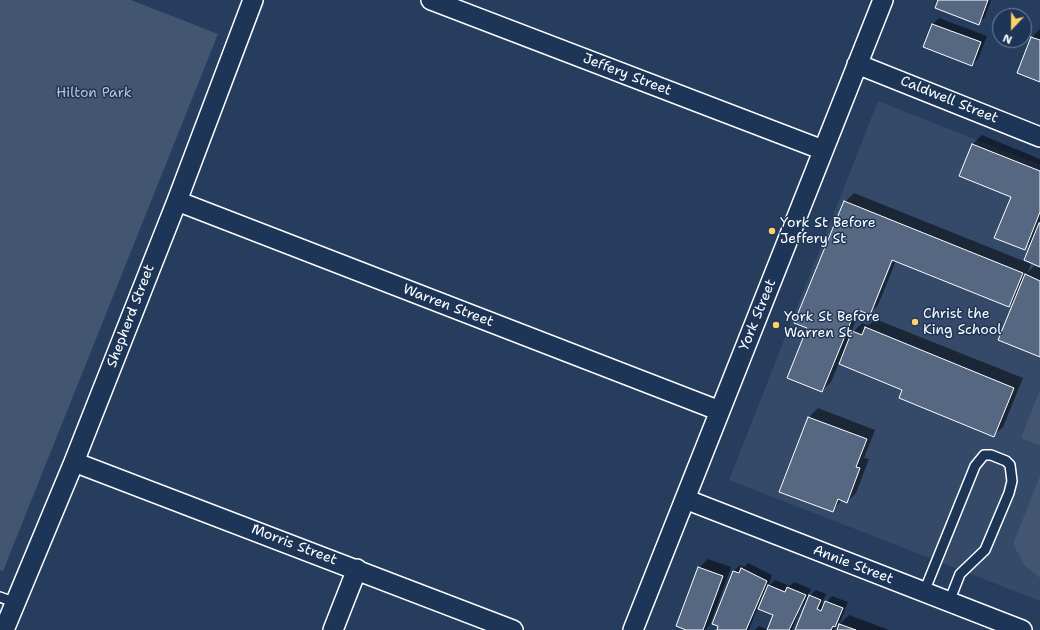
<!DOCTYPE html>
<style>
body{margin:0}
#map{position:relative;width:1040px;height:630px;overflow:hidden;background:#263d5e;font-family:"Shantell Sans",sans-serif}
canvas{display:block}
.north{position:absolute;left:992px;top:8px;width:40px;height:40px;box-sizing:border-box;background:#1d3557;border:1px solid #77869a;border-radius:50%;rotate:202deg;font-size:11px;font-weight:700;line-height:16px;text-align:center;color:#fff}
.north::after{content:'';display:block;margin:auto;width:14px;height:18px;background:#ffd166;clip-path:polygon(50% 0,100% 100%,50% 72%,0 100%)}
</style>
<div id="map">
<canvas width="1040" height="630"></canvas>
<div class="north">N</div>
</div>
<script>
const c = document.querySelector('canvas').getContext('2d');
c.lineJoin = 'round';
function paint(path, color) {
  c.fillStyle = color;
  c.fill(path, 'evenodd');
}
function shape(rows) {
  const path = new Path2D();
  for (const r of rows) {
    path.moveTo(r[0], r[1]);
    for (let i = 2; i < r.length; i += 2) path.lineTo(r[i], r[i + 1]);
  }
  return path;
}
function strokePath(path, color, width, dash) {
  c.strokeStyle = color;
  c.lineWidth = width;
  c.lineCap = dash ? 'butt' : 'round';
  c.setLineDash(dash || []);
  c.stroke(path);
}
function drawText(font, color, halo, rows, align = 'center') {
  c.font = font + ' "Shantell Sans",sans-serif';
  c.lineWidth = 3;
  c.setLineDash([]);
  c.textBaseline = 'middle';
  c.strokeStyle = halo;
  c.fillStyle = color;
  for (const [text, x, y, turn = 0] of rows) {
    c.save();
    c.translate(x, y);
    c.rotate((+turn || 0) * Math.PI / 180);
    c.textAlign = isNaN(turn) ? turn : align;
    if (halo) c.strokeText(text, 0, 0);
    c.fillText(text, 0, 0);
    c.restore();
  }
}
paint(shape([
 [878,101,1040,165,1040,601,729,480]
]), '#344a68');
paint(shape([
 [0,0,131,0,218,34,3,571,0,570],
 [1040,390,1040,446,1021,438],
 [1040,476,1040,578,1025,566,1013,544]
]), '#425672');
paint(shape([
 [939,0,991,0,985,17,979,23],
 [939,18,987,36,978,59,972,65,924,47,933,24],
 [1040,29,1040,81,1032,37],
 [982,135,1040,159,1040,266,1034,239,1024,249,1012,197,960,176,973,144],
 [854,193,1031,264,1028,272,1034,266,1040,268,1040,356,1015,300,1009,306,896,261,878,305,869,314,860,310,850,335,862,323,869,325,875,319,1023,378,1003,427,994,435,903,389,839,363,831,382,822,391,808,328,845,202],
 [893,255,895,256,875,304,873,304],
 [818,408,875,430,864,458,869,459,856,493,847,502,842,500,832,511,809,417],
 [708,559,731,567,710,625,705,630,689,630,699,568],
 [748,563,772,575,768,587,775,580,790,586,794,582,811,589,807,598,816,590,826,594,822,603,825,604,832,596,848,602,841,620,834,630,796,630,807,602,800,609,792,630,755,630,759,626,768,630,774,614,766,592,762,596,749,630,718,630,734,571,740,565,744,567],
 [849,615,889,630,838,630,840,624]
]), '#0007');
const building = shape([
 [938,0,988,0,979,25,935,8,938,0],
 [932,24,981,42,972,66,923,47,932,24],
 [1031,37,1040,40,1040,82,1017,73,1031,37],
 [972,144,1040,171,1040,212,1025,250,994,238,1011,197,959,176,972,144],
 [844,201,1023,273,1009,307,892,260,870,315,856,309,822,392,787,378,807,328,794,323,844,201],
 [1039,223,1040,223,1040,267,1024,260,1039,223],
 [1025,274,1040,281,1040,357,998,340,1025,274],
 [865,327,1014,388,994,437,899,398,902,390,839,364,852,331,862,335,865,327],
 [808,417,867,439,856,467,860,468,847,503,838,499,833,512,779,492,808,417],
 [698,567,723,576,703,630,686,630,676,626,698,567],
 [741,568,767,581,746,630,717,630,718,626,712,624,733,571,739,573,741,568],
 [768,585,785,592,787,587,806,595,789,630,767,630,773,615,758,609,768,585],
 [809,595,821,600,817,609,821,611,825,601,843,608,835,627,833,626,831,630,795,630,809,595],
 [839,624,856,630,837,630,839,624]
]);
paint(building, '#556781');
strokePath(building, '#fff', 1);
const service = shape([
 [924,592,975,466,984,455,991,455,1006,461,1010,465,1012,481,1009,493,985,550,960,574,949,602],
 [0,597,16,603]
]);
const minor = shape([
 [431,0,823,150],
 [857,64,1040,137],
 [177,201,720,411],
 [74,462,513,630],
 [685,499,1022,630],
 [4,630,74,462,177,201,253,0],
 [333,630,357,569],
 [633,630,883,0]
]);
strokePath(service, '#fff', 12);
strokePath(minor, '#fff', 22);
strokePath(service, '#1d3557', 9);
strokePath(minor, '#1d3557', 19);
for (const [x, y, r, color] of [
 [772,231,4,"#ffd166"],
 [915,322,4,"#ffd166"],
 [776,325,4,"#ffd166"]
]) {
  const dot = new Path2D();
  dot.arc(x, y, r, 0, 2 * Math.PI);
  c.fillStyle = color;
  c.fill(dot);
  strokePath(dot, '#1d3557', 1.5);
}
drawText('14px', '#fff', '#1d3557', [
 ["Jeffery Street",627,75,21],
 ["Caldwell Street",949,100,22],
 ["Warren Street",448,306,21],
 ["York Street",758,315,-68],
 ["Shepherd Street",131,316,-69],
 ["Morris Street",294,545,21],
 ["Annie Street",853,565,21]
]);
drawText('14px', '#bdc4ce', '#1d3557', [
 ["Hilton Park",94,93]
]);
drawText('14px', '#fff', '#1d3557', [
 ["York St Before",780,223],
 ["Jeffery St",780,239],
 ["Christ the",923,314],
 ["King School",923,330],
 ["York St Before",784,317],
 ["Warren St",784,333]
], 'left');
</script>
